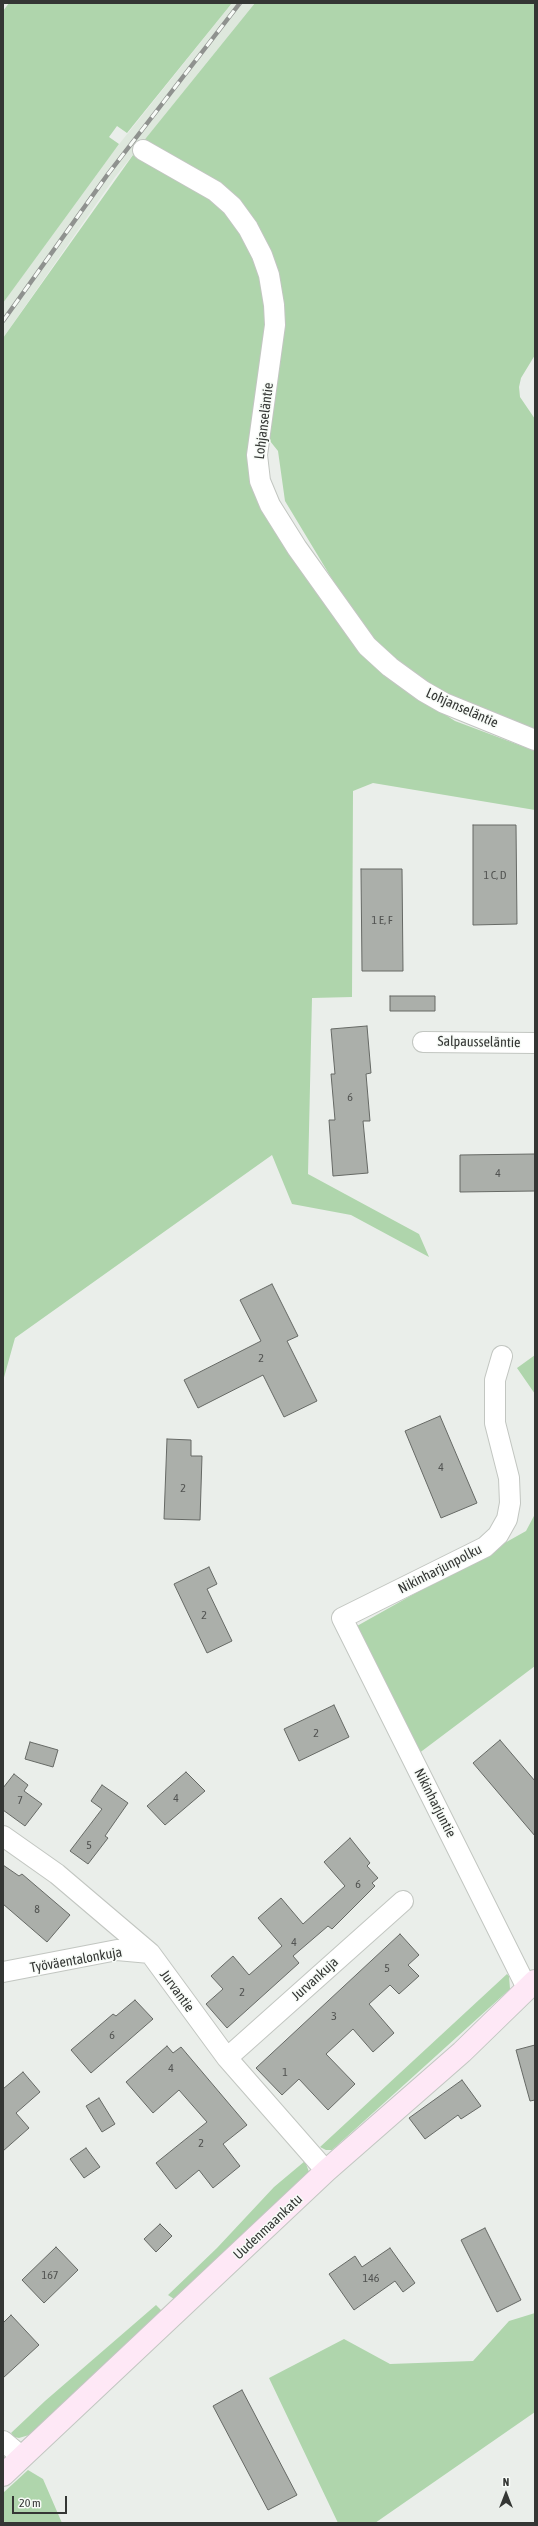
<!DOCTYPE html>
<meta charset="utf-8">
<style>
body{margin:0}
#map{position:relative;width:538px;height:2526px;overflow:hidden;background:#eaeeea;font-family:"Asap Condensed",sans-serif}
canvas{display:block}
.frame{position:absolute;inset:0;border:4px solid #343634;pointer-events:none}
.north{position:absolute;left:486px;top:2474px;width:40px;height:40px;-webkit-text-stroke:3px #f7fbf7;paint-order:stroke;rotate:0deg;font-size:11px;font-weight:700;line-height:16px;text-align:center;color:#343634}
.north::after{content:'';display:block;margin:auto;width:14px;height:18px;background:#343634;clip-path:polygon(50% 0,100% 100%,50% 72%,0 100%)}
.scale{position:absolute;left:12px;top:2496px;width:55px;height:18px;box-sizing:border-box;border:2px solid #343634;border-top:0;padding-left:5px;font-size:12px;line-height:14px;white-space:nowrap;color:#343634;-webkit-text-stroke:3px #f7fbf7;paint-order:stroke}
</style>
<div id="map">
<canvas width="538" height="2526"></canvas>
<div class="frame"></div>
<div class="north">N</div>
<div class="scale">20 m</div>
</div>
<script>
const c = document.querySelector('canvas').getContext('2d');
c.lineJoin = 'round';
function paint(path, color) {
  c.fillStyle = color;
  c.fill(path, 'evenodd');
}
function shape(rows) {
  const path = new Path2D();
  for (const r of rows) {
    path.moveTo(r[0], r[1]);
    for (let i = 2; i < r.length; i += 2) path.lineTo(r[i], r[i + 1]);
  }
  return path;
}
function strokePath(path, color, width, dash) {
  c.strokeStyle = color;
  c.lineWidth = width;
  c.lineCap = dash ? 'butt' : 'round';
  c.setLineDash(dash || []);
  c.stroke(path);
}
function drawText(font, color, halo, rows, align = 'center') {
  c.font = font + ' "Asap Condensed",sans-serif';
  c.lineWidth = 3;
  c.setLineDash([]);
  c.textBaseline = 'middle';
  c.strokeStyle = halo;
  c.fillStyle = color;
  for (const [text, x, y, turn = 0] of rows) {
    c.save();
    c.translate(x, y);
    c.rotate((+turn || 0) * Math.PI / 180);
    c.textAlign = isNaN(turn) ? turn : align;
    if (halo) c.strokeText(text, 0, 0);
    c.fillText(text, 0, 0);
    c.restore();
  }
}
paint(shape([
 [232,3,255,3,115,177,3,338,3,303,14,287,104,163]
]), '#dee8dd');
paint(shape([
 [9,3,232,3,127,133,117,126,109,137,119,144,3,303,3,11],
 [255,3,535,3,535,355,521,378,519,387,520,397,535,419,535,732,424,684,397,664,361,627,285,501,278,451,266,436,280,358,263,240,142,143],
 [133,155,191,185,224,209,242,232,260,272,265,302,265,345,258,499,392,680,455,721,535,751,535,810,373,783,353,791,352,997,312,998,308,1174,419,1234,429,1257,351,1215,292,1204,272,1155,15,1338,3,1381,3,338],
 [535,1355,535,1394,517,1368],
 [535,1514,535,1666,418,1754,357,1626,526,1531],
 [507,1974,509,1976,510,1989,332,2150,326,2150,320,2147],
 [305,2161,309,2172,174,2299,168,2295,217,2248,274,2187],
 [156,2305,162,2311,29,2435,19,2438,14,2437,11,2433,45,2401],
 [535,2313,535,2412,375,2523,338,2523,269,2378,344,2339,390,2364,473,2361,509,2321],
 [28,2470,43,2479,62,2523,3,2523,3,2493]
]), '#afd5ac');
const building = shape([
 [473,825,516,825,517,924,473,925,473,825],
 [361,869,402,869,403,971,362,971,361,869],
 [390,996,435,996,435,1011,390,1011,390,996],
 [367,1026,371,1073,366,1074,370,1121,363,1121,368,1173,333,1176,329,1120,335,1120,331,1074,335,1074,331,1029,367,1026],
 [535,1154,535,1191,460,1192,460,1155,535,1154],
 [272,1284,298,1336,287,1341,317,1401,284,1417,263,1375,198,1408,184,1380,261,1341,240,1300,272,1284],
 [440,1416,477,1503,441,1518,405,1431,440,1416],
 [167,1439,191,1440,191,1456,202,1456,200,1520,164,1519,167,1439],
 [209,1567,217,1584,207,1589,232,1641,207,1653,174,1584,209,1567],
 [334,1705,349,1737,299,1761,284,1729,334,1705],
 [500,1740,535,1781,535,1836,473,1763,500,1740],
 [30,1742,58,1750,53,1767,25,1759,30,1742],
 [186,1772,205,1791,165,1825,147,1806,186,1772],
 [14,1774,28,1785,24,1791,42,1804,25,1826,3,1810,3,1788,14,1774],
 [102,1785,128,1803,105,1836,108,1838,88,1864,70,1851,102,1809,91,1801,102,1785],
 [350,1838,370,1863,367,1866,378,1878,372,1883,375,1886,332,1929,328,1926,293,1956,299,1963,227,2028,206,2004,223,1989,211,1976,233,1956,249,1975,282,1946,258,1918,281,1898,303,1924,345,1886,324,1862,350,1838],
 [3,1865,19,1876,22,1874,70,1915,47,1942,3,1904,3,1865],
 [400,1934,419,1955,408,1965,419,1976,399,1994,390,1985,369,2004,394,2033,373,2052,353,2029,326,2054,355,2084,328,2110,299,2079,282,2095,256,2068,400,1934],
 [135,2000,153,2019,91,2073,71,2050,113,2014,116,2016,135,2000],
 [535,2045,535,2100,530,2101,516,2050,535,2045],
 [167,2046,173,2053,181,2047,247,2125,223,2144,240,2166,213,2188,199,2170,176,2189,156,2163,207,2122,179,2090,153,2113,126,2082,167,2046],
 [23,2072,40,2092,16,2113,29,2128,3,2151,3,2089,23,2072],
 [462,2080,481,2106,461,2119,458,2115,425,2139,409,2118,462,2080],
 [99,2098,115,2124,102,2132,86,2106,99,2098],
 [86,2148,100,2167,84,2178,70,2159,86,2148],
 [160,2224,172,2236,156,2252,144,2239,160,2224],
 [485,2228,521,2300,497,2312,461,2240,485,2228],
 [56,2247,78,2270,44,2303,22,2280,56,2247],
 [390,2248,415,2283,403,2292,395,2281,354,2310,329,2274,355,2256,362,2267,390,2248],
 [11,2315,39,2345,3,2378,3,2323,11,2315],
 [242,2390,297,2495,268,2510,213,2406,242,2390]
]);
paint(building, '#abafaa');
strokePath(building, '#666965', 1);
const street = shape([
 [143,150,215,191,232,206,248,228,262,255,269,275,274,305,275,325,257,455,260,481,270,505,297,548,367,646,390,667,423,691,444,703,535,740],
 [423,1042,535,1043],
 [502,1356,495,1380,495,1423,509,1478,510,1503,507,1519,498,1535,485,1547,342,1618,527,1988],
 [3,1836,57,1874,150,1953,227,2058,326,2171],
 [3,1972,117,1950,150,1953],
 [227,2058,403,1901],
 [3,2441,22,2457]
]);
const secondary = shape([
 [3,2475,326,2171,462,2052,535,1981]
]);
strokePath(street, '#c2c6c1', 22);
strokePath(secondary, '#c2c6c1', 24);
strokePath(street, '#fff', 20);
strokePath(secondary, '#fee8f6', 22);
const rail = shape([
 [3,321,108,174,240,3]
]);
strokePath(rail, '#8f928f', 4.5);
strokePath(rail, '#f7fbf7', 3, [9]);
drawText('12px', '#525452', null, [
 ["1 C, D",495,875],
 ["1 E, F",382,920],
 ["6",350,1097],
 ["4",498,1173],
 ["2",261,1358],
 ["4",441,1467],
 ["2",183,1488],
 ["2",204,1615],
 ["2",316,1733],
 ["4",176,1798],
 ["7",20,1800],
 ["5",89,1845],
 ["6",358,1884],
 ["8",37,1909],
 ["4",294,1942],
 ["5",387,1968],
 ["2",242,1992],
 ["3",334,2016],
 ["6",112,2035],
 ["4",171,2068],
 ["1",285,2072],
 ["2",201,2143],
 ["167",50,2275],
 ["146",371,2278]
]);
drawText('14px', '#343634', '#f7fbf7', [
 ["Lohjanseläntie",264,421,-83],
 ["Lohjanseläntie",462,708,24],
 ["Salpausseläntie",479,1042,1],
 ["Nikinharjunpolku",440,1569,-27],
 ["Nikinharjuntie",435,1803,63],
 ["Työväentalonkuja",76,1960,-10],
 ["Jurvankuja",315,1979,-42],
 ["Jurvantie",177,1991,54],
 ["Uudenmaankatu",268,2227,-43]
]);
</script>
